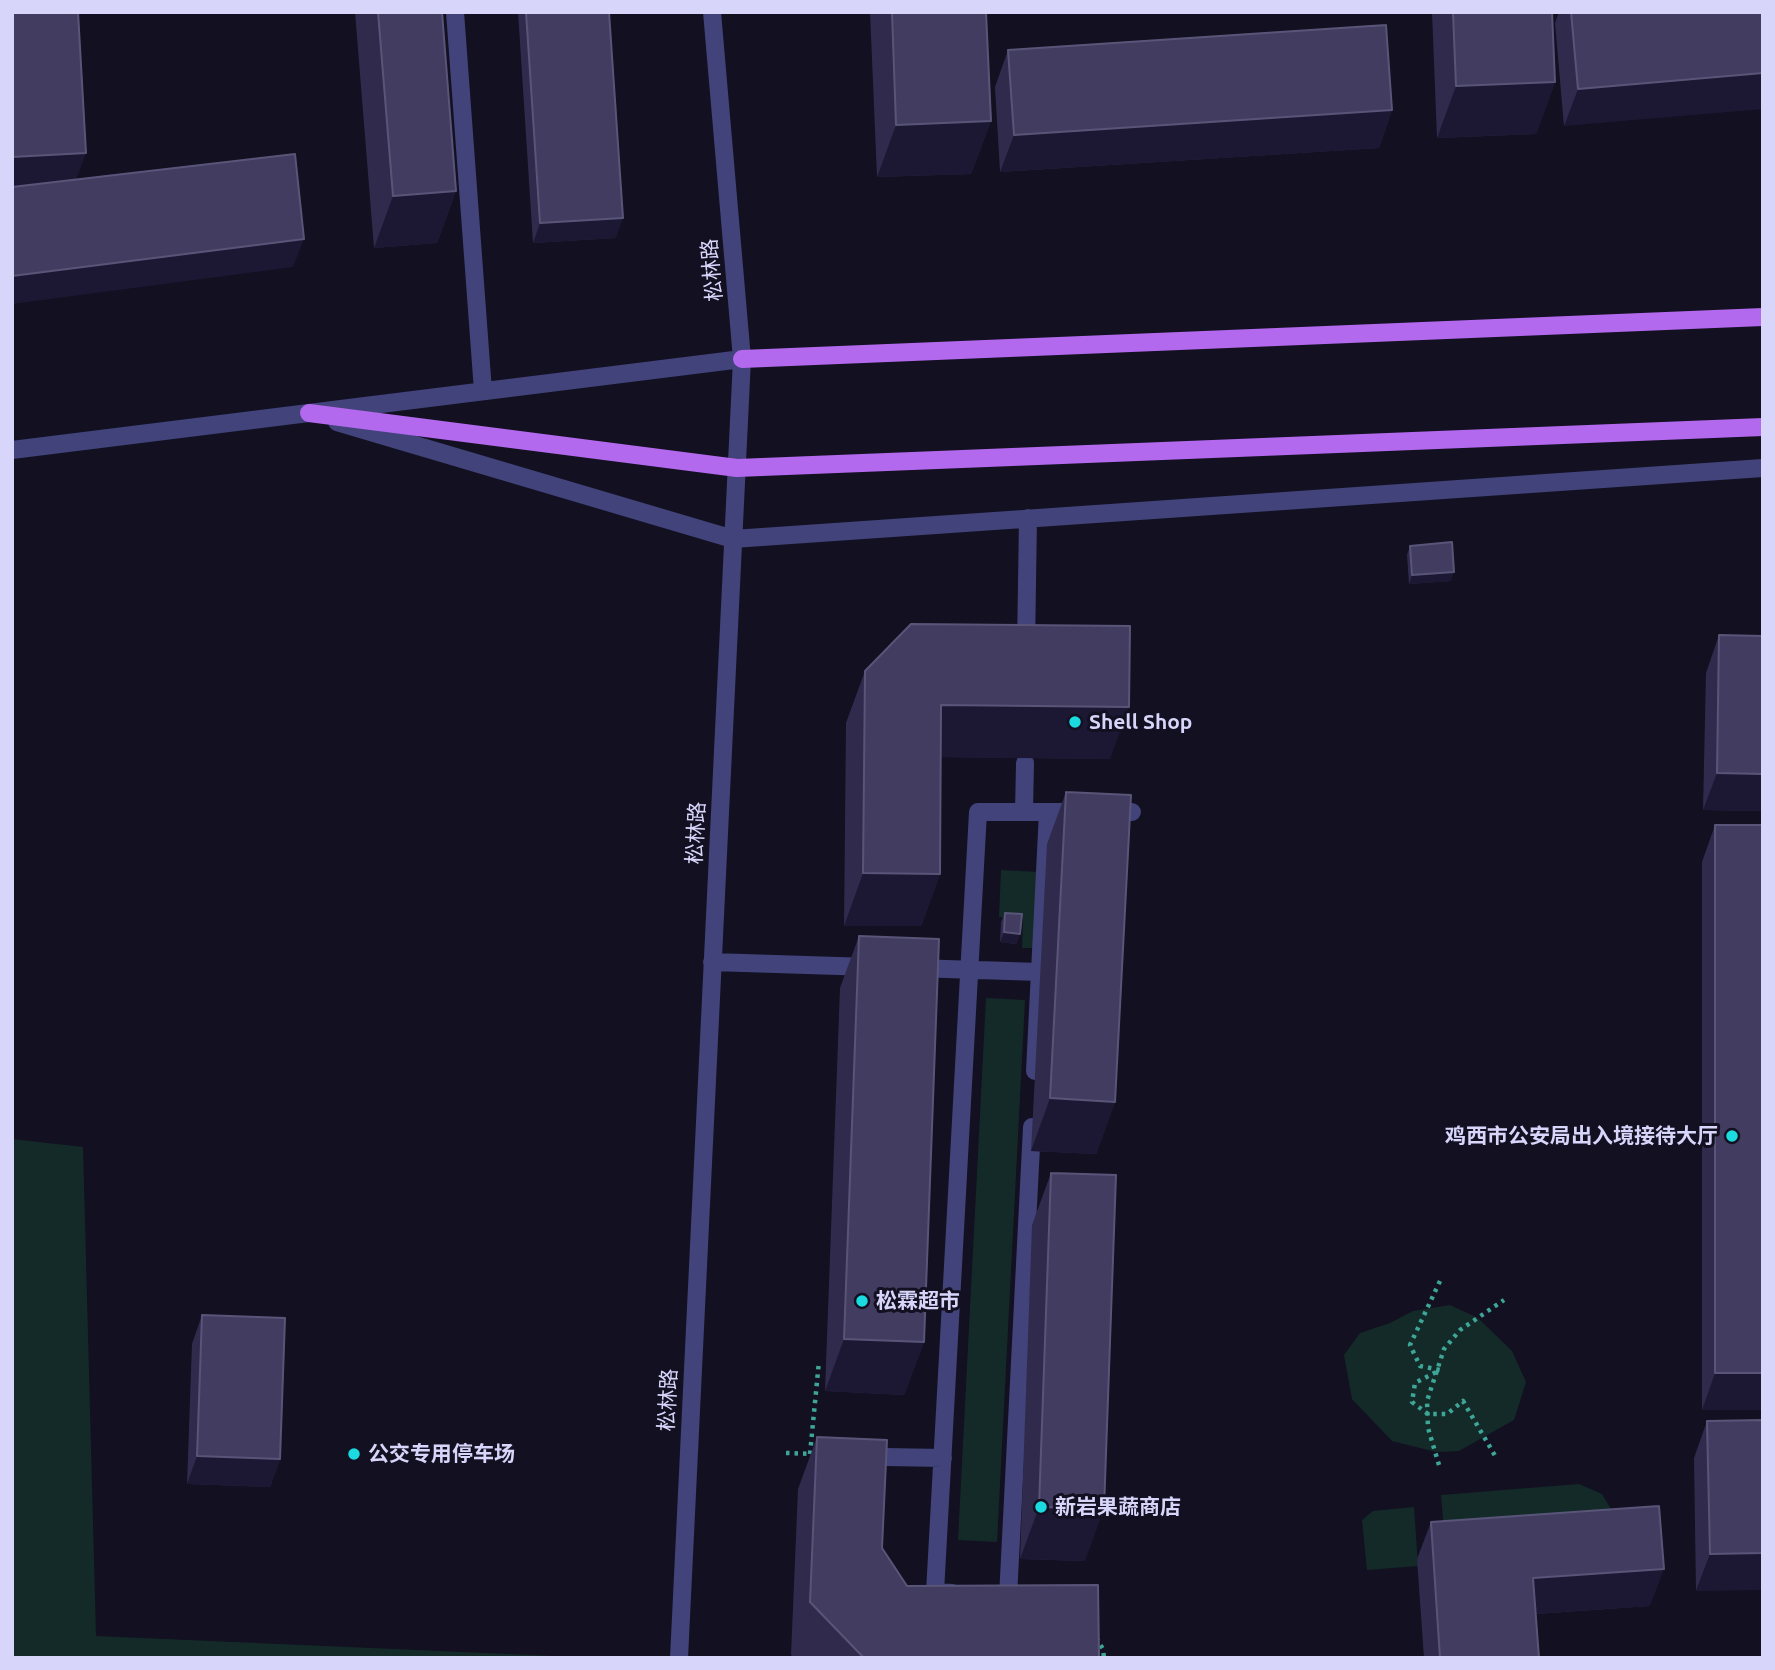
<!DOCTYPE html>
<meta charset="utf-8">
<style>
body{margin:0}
#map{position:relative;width:1775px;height:1670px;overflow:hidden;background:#121021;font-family:Ubuntu,sans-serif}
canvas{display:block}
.frame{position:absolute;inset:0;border:14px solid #d7d5fa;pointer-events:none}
</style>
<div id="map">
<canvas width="1775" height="1670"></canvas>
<div class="frame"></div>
</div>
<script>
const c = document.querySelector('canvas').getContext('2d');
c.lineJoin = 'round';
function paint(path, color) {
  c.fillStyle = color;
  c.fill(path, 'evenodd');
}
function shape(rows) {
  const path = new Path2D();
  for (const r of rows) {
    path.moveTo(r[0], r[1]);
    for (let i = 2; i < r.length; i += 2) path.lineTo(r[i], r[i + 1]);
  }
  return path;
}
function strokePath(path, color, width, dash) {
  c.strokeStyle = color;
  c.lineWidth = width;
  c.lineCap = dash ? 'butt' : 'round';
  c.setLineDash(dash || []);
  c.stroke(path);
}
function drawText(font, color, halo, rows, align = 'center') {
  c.font = font + ' Ubuntu,"Noto Sans SC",sans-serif';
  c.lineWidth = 6;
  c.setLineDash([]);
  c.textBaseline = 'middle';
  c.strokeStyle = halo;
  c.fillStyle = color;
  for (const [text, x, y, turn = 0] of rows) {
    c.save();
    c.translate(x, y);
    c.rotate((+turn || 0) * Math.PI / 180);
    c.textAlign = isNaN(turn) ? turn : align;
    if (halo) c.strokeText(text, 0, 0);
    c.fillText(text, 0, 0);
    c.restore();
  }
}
paint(shape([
 [1001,870,1040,872,1037,948,1022,948,1023,918,999,917],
 [986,998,1025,1000,997,1542,958,1540],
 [12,1139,83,1147,96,1636,600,1658,12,1658],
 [1450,1305,1478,1318,1512,1351,1526,1382,1514,1420,1459,1451,1436,1452,1392,1441,1352,1399,1344,1355,1360,1333,1390,1323,1413,1311],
 [1579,1484,1602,1494,1612,1511,1447,1568,1441,1495],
 [1414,1507,1418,1566,1367,1570,1362,1520,1373,1511]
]), '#142a28');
strokePath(shape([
 [1440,1281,1410,1345,1420,1366,1440,1370,1415,1383,1412,1402,1428,1414,1447,1414,1463,1401,1497,1459],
 [786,1453,815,1454],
 [810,1454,819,1361],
 [1439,1465,1428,1428,1427,1401,1444,1349,1460,1330,1504,1300],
 [1096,1638,1103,1649,1104,1658]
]), '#3da698', 4.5, [3.5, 5]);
strokePath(shape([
 [455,12,483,391],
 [337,422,733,539,1763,468],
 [12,450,742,359],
 [1026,647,1028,518],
 [1024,812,1025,763],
 [712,962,870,967],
 [915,968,1040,972],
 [1035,1071,1048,812],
 [885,1457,943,1458],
 [952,1593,935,1592,978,812,1132,812],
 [1008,1597,1032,1127],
 [679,1658,742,359,712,12]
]), '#41437a', 18);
strokePath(shape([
 [742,359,1763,317],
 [309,413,737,468,1763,427]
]), '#b269ed', 18);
paint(shape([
 [355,12,442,12,456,191,437,243,374,248],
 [518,12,609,12,616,238,533,243],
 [870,12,986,12,991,121,971,174,877,177],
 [1432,12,1552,12,1555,82,1536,134,1437,138],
 [1559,12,1763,12,1564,126,1555,23],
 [1008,50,1392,110,1379,148,1000,172,995,87],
 [1410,546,1451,581,1409,584,1407,555],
 [1719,635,1763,811,1703,810,1706,673],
 [865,671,1110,759,941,757,940,874,921,926,844,926,846,723],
 [1066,792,1115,1102,1096,1154,1031,1151,1047,844],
 [1715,825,1763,1410,1702,1410,1702,862],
 [1005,913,1020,934,1016,944,1000,942,1001,922],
 [859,936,924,1342,904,1395,825,1391,840,988],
 [1051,1173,1085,1561,1020,1559,1032,1225],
 [202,1315,280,1459,270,1487,187,1484,192,1344],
 [1763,1420,1696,1591,1694,1458,1707,1421],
 [817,1437,882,1548,907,1586,1099,1658,794,1658,791,1655,798,1489],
 [1431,1522,1650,1606,1536,1614,1539,1658,1424,1658,1417,1559]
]), '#302b4d');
paint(shape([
 [1763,73,1763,109,1564,126,1578,89],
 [1555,82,1536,134,1437,138,1456,86],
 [1392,110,1379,148,1000,172,1014,135],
 [991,121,971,174,877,177,896,125],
 [86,153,67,205,12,208,12,157],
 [456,191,437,243,374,248,393,196],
 [623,218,616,238,533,243,540,223],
 [304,239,293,267,12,304,12,276],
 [1454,572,1451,581,1409,584,1412,575],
 [941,705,1129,707,1110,759,922,757],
 [1717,773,1763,774,1763,811,1703,810],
 [863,873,940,874,921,926,844,926],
 [1004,932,1020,934,1016,944,1000,942],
 [1050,1098,1115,1102,1096,1154,1031,1151],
 [844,1339,924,1342,904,1395,825,1391],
 [1715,1373,1763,1373,1763,1410,1702,1410],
 [197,1456,280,1459,270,1487,187,1484],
 [1039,1507,1104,1509,1085,1561,1020,1559],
 [1763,1553,1763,1590,1696,1591,1710,1554],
 [1664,1569,1650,1606,1520,1615,1533,1578]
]), '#1c1834');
const building = shape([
 [12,12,78,12,86,153,12,157,12,12],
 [378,12,442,12,456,191,393,196,378,12],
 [526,12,609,12,623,218,540,223,526,12],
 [892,12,986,12,991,121,896,125,892,12],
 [1453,12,1552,12,1555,82,1456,86,1453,12],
 [1571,12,1763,12,1763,73,1578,89,1571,12],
 [1386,25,1392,110,1014,135,1008,50,1386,25],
 [295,154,304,239,12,276,12,187,295,154],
 [1452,542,1454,572,1412,575,1410,546,1452,542],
 [911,624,1130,626,1129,707,941,705,940,874,863,873,865,671,911,624],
 [1719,635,1763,636,1763,774,1717,773,1719,635],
 [1066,792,1131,795,1115,1102,1050,1098,1066,792],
 [1715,825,1763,825,1763,1373,1715,1373,1715,825],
 [1005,913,1022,914,1020,934,1004,932,1005,913],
 [859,936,939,939,924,1342,844,1339,859,936],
 [1051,1173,1116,1175,1104,1509,1039,1507,1051,1173],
 [202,1315,285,1318,280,1459,197,1456,202,1315],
 [1763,1420,1763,1553,1710,1554,1707,1421,1763,1420],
 [817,1437,887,1440,882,1548,907,1586,1098,1585,1099,1657,864,1658,810,1602,817,1437],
 [1659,1506,1664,1569,1533,1578,1539,1658,1440,1658,1431,1522,1659,1506]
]);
paint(building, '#423d60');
strokePath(building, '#595578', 2);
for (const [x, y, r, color] of [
 [1075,722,7,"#1bdbe0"],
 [1732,1136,7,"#1bdbe0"],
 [862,1301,7,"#1bdbe0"],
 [354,1454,7,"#1bdbe0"],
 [1041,1507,7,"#1bdbe0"]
]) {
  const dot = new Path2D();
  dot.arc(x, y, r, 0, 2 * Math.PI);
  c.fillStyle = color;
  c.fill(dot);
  strokePath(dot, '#121021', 2.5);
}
drawText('21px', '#d7d5fa', '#121021', [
 ["松林路",712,270,-95],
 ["松林路",696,833,-87],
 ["松林路",668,1400,-87]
]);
drawText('bold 21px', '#d7d5fa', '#121021', [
 ["Shell Shop",1089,722],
 ["鸡西市公安局出入境接待大厅",1718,1136,"right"],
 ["松霖超市",876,1301],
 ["公交专用停车场",368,1454],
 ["新岩果蔬商店",1055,1507]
], 'left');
</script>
